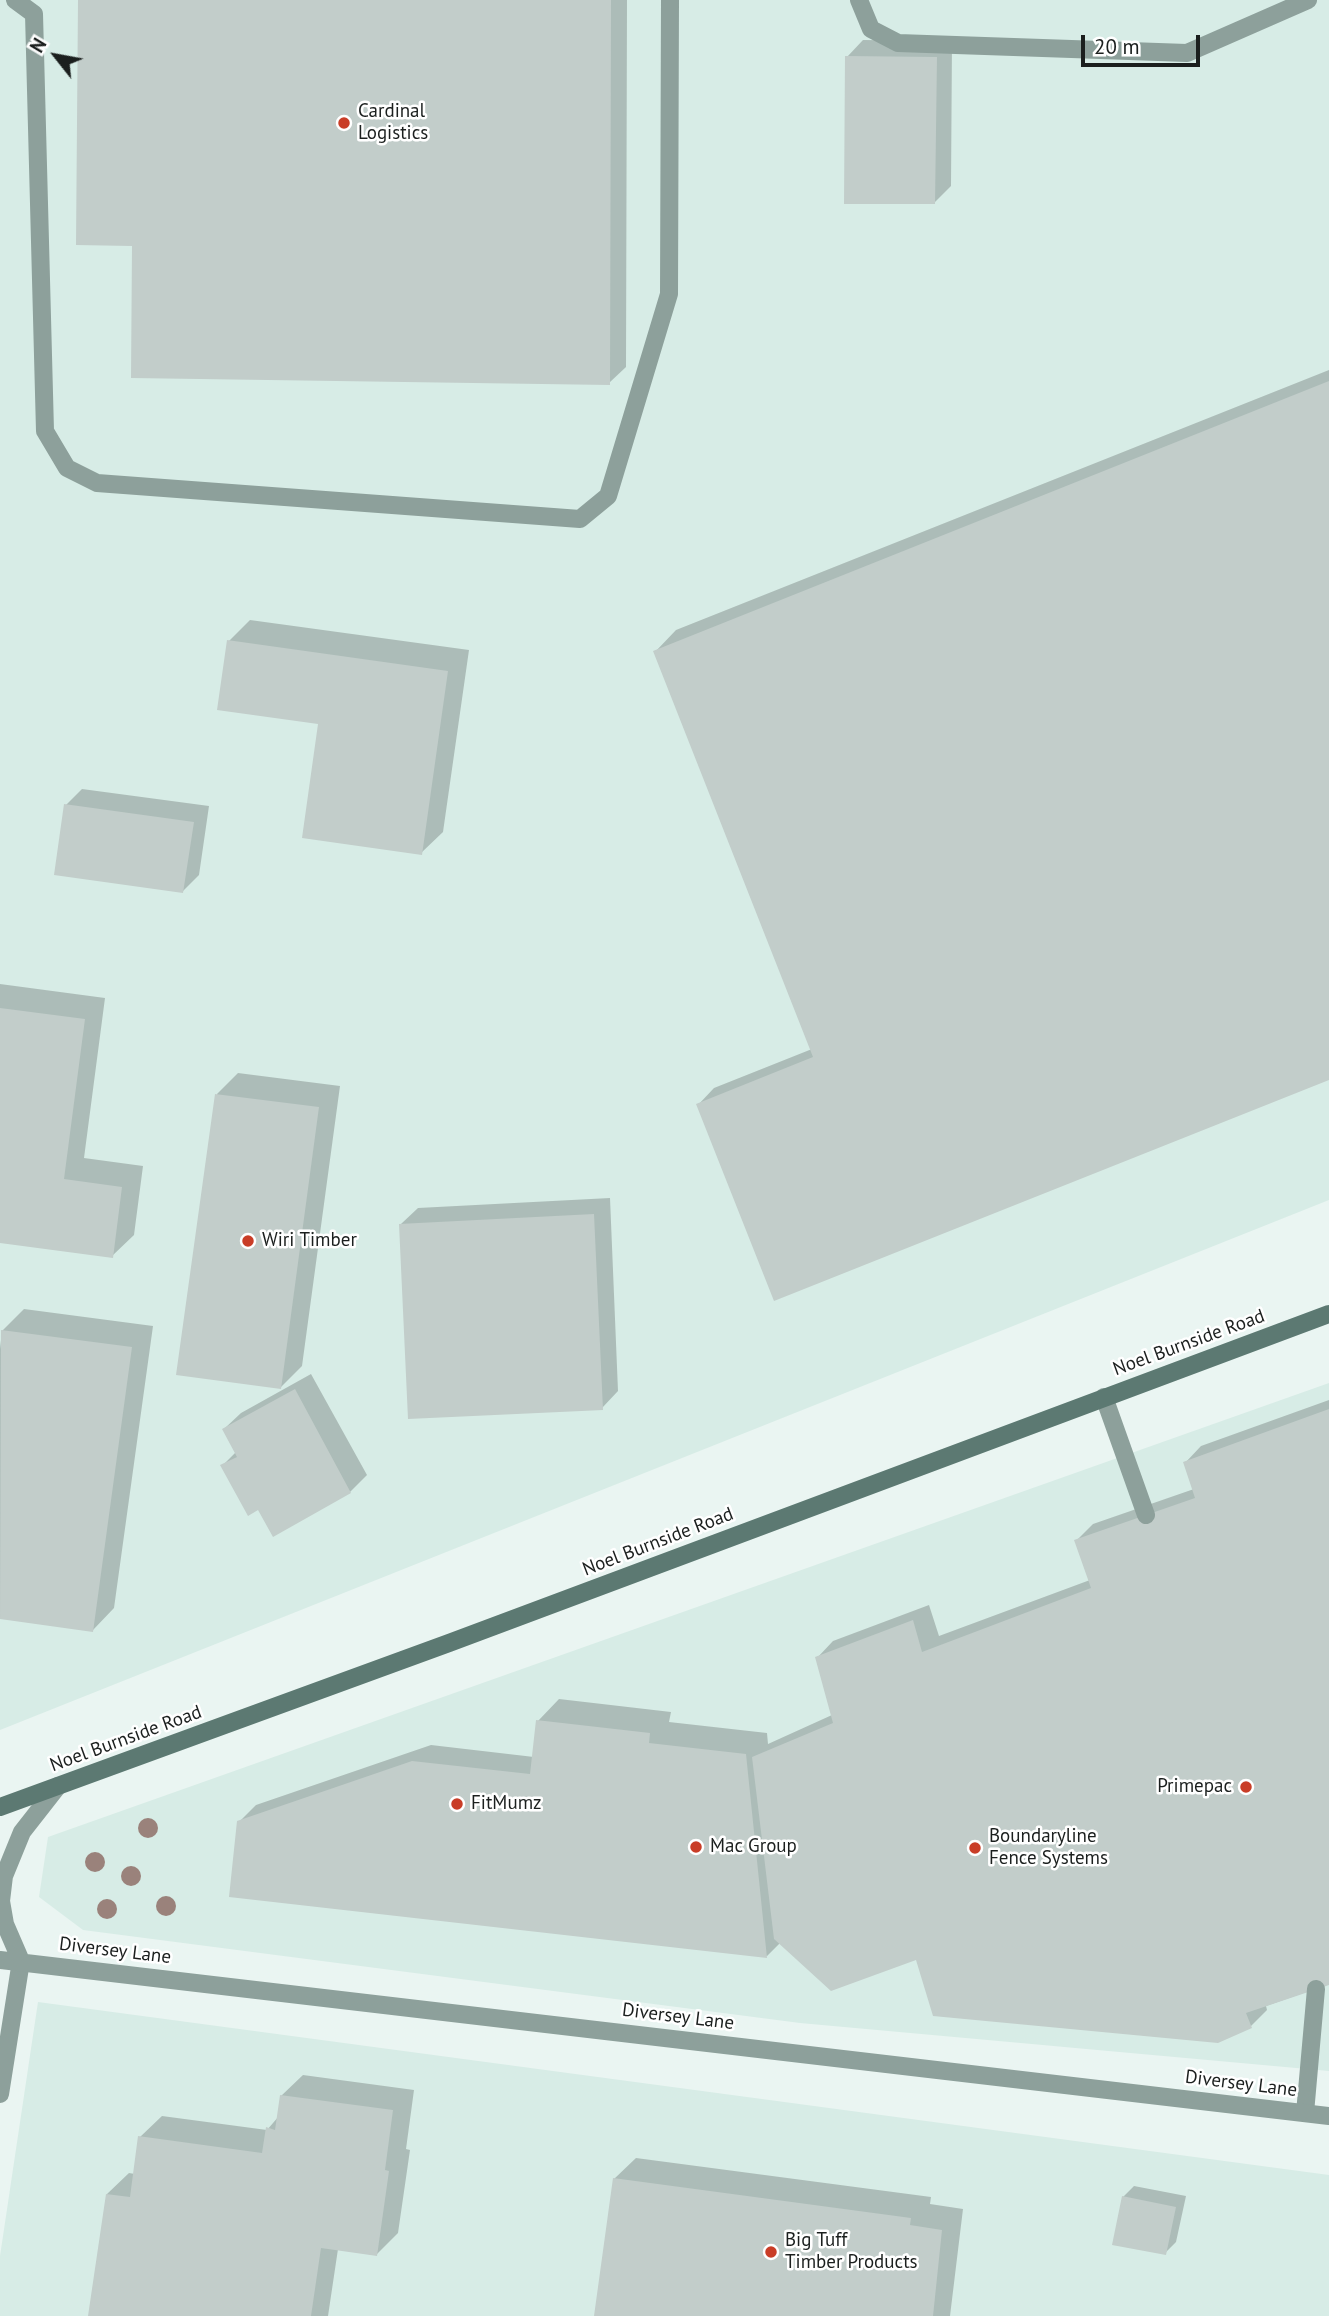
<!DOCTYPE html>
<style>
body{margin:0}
#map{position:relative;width:1329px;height:2316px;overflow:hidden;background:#eaf5f2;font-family:"PT Sans",sans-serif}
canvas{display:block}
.north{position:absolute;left:21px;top:21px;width:70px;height:70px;-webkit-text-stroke:5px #fff;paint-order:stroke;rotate:301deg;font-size:19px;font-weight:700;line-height:28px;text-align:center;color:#1b1f1e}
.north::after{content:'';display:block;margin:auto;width:24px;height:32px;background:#1b1f1e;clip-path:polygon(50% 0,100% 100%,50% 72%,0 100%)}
.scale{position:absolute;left:1081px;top:35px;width:119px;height:32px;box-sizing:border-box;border:4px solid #1b1f1e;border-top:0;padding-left:9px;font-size:21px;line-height:24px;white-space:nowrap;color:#1b1f1e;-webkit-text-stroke:5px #fff;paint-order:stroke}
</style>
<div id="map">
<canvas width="1329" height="2316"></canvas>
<div class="north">N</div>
<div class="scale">20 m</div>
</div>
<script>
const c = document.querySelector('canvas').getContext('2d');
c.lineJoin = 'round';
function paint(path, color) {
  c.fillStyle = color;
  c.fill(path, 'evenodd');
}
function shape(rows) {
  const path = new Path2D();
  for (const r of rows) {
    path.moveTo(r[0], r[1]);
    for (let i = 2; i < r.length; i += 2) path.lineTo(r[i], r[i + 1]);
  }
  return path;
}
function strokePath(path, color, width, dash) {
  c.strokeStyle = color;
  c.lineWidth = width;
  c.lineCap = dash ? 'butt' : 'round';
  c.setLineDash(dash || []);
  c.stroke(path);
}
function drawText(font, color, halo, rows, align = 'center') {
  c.font = font + ' "PT Sans",sans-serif';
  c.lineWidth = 5;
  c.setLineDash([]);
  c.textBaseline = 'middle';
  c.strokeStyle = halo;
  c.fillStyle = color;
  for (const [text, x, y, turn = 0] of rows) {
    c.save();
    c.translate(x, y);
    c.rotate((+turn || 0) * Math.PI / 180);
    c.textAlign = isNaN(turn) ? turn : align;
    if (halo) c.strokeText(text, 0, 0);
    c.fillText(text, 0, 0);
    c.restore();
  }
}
paint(shape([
 [0,0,1329,0,1329,1200,0,1730],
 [1329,1383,1329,2071,800,2023,83,1930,39,1897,48,1837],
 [38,2002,1329,2175,1329,2316,0,2316,0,2256]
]), '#d7ece6');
paint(shape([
 [79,0,627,0,626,367,609,383,134,244],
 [863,40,952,41,951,186,934,203,847,57],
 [1329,370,1329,1078,698,1105,714,1088,812,1049,655,652,676,630],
 [250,620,469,650,443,832,421,853,320,723,229,641],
 [82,789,209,806,199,875,183,891,66,805],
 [0,984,105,998,84,1158,143,1166,134,1235,112,1256,0,1242],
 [238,1073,340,1086,302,1366,281,1387,217,1094],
 [610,1198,618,1391,602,1408,401,1224,418,1208],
 [24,1309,153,1326,114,1608,93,1630,0,1618,0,1349,2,1331],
 [311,1374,367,1475,350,1492,274,1535,258,1508,222,1466,236,1452,224,1429,241,1413],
 [1329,1400,1329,1984,1266,2006,1267,2010,1251,2026,917,1958,780,1943,767,1956,239,1822,256,1805,431,1745,534,1757,538,1721,559,1699,671,1712,669,1722,767,1733,768,1744,832,1715,817,1658,833,1641,929,1605,939,1636,1090,1580,1076,1541,1093,1524,1194,1489,1185,1463,1201,1446],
 [303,2075,414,2090,406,2149,410,2150,398,2233,376,2255,338,2249,328,2316,90,2316,107,2194,129,2173,135,2174,140,2137,162,2116,267,2130,279,2116,281,2096],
 [636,2158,931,2197,930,2204,963,2209,950,2316,595,2316,614,2179],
 [1134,2186,1186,2196,1176,2242,1165,2253,1123,2197]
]), '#0003');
paint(shape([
 [78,0,611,0,610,385,131,378,132,246,76,245],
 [845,56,937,57,935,204,844,204],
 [1329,381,1329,1080,774,1301,696,1104,813,1057,653,651],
 [227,640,448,671,422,855,302,838,318,724,217,710],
 [64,804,194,822,183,893,54,875],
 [0,1008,85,1019,64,1179,122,1187,113,1258,0,1243],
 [215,1094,319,1107,281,1389,176,1375],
 [594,1214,603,1410,408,1419,399,1224],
 [1,1330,132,1347,93,1632,0,1619],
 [295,1389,351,1493,273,1537,258,1510,248,1516,220,1465,237,1457,222,1429],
 [1329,1409,1329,1985,1246,2013,1252,2028,1218,2043,933,2016,916,1960,831,1991,774,1939,752,1757,833,1723,815,1657,913,1620,922,1652,1091,1588,1074,1540,1195,1498,1183,1462],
 [536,1720,650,1733,649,1743,746,1754,767,1958,229,1897,237,1821,412,1761,530,1774],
 [280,2095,393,2110,385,2170,389,2171,377,2256,321,2248,311,2316,88,2316,106,2194,130,2197,138,2136,262,2153,266,2127,275,2130],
 [613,2178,911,2218,910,2225,942,2230,933,2316,594,2316],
 [1122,2196,1176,2207,1166,2255,1112,2245]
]), '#c2cdca');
strokePath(shape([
 [15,0,34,14,45,431,67,468,97,483,580,519,608,496,669,294,670,0],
 [859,0,871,29,898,43,1187,53,1308,0],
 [1104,1397,1146,1515],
 [0,2094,21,1961],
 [1305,2113,1316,1989]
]), '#8da09b', 18);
strokePath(shape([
 [0,1960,1329,2116],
 [21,1961,5,1924,1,1901,4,1876,22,1832,58,1786]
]), '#8da09b', 18);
strokePath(shape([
 [0,1807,449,1643,1329,1314]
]), '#5c7972', 18);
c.fillStyle = '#9a827b';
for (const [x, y] of [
 [148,1828],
 [95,1862],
 [131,1876],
 [166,1906],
 [107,1909]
]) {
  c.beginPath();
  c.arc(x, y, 10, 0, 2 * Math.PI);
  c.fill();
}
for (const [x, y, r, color] of [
 [344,123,7,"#c93d27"],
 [248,1241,7,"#c93d27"],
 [1246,1787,7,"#c93d27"],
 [457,1804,7,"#c93d27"],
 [696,1847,7,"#c93d27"],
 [975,1848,7,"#c93d27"],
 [771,2252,7,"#c93d27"]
]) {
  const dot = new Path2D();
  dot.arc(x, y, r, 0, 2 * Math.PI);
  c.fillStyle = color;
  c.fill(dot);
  strokePath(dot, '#fff', 2.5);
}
drawText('19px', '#1b1f1e', '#fff', [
 ["Cardinal",358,112],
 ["Logistics",358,134],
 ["Wiri Timber",262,1241],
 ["Primepac",1232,1787,"right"],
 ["FitMumz",471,1804],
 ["Boundaryline",989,1837],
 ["Fence Systems",989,1859],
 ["Mac Group",710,1847],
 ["Big Tuff",785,2241],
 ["Timber Products",785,2263]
], 'left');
drawText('19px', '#1b1f1e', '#fff', [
 ["Noel Burnside Road",1189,1343,-20],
 ["Noel Burnside Road",658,1542,-21],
 ["Noel Burnside Road",126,1739,-20],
 ["Diversey Lane",115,1951,7],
 ["Diversey Lane",678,2017,7],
 ["Diversey Lane",1241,2084,7]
]);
</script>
